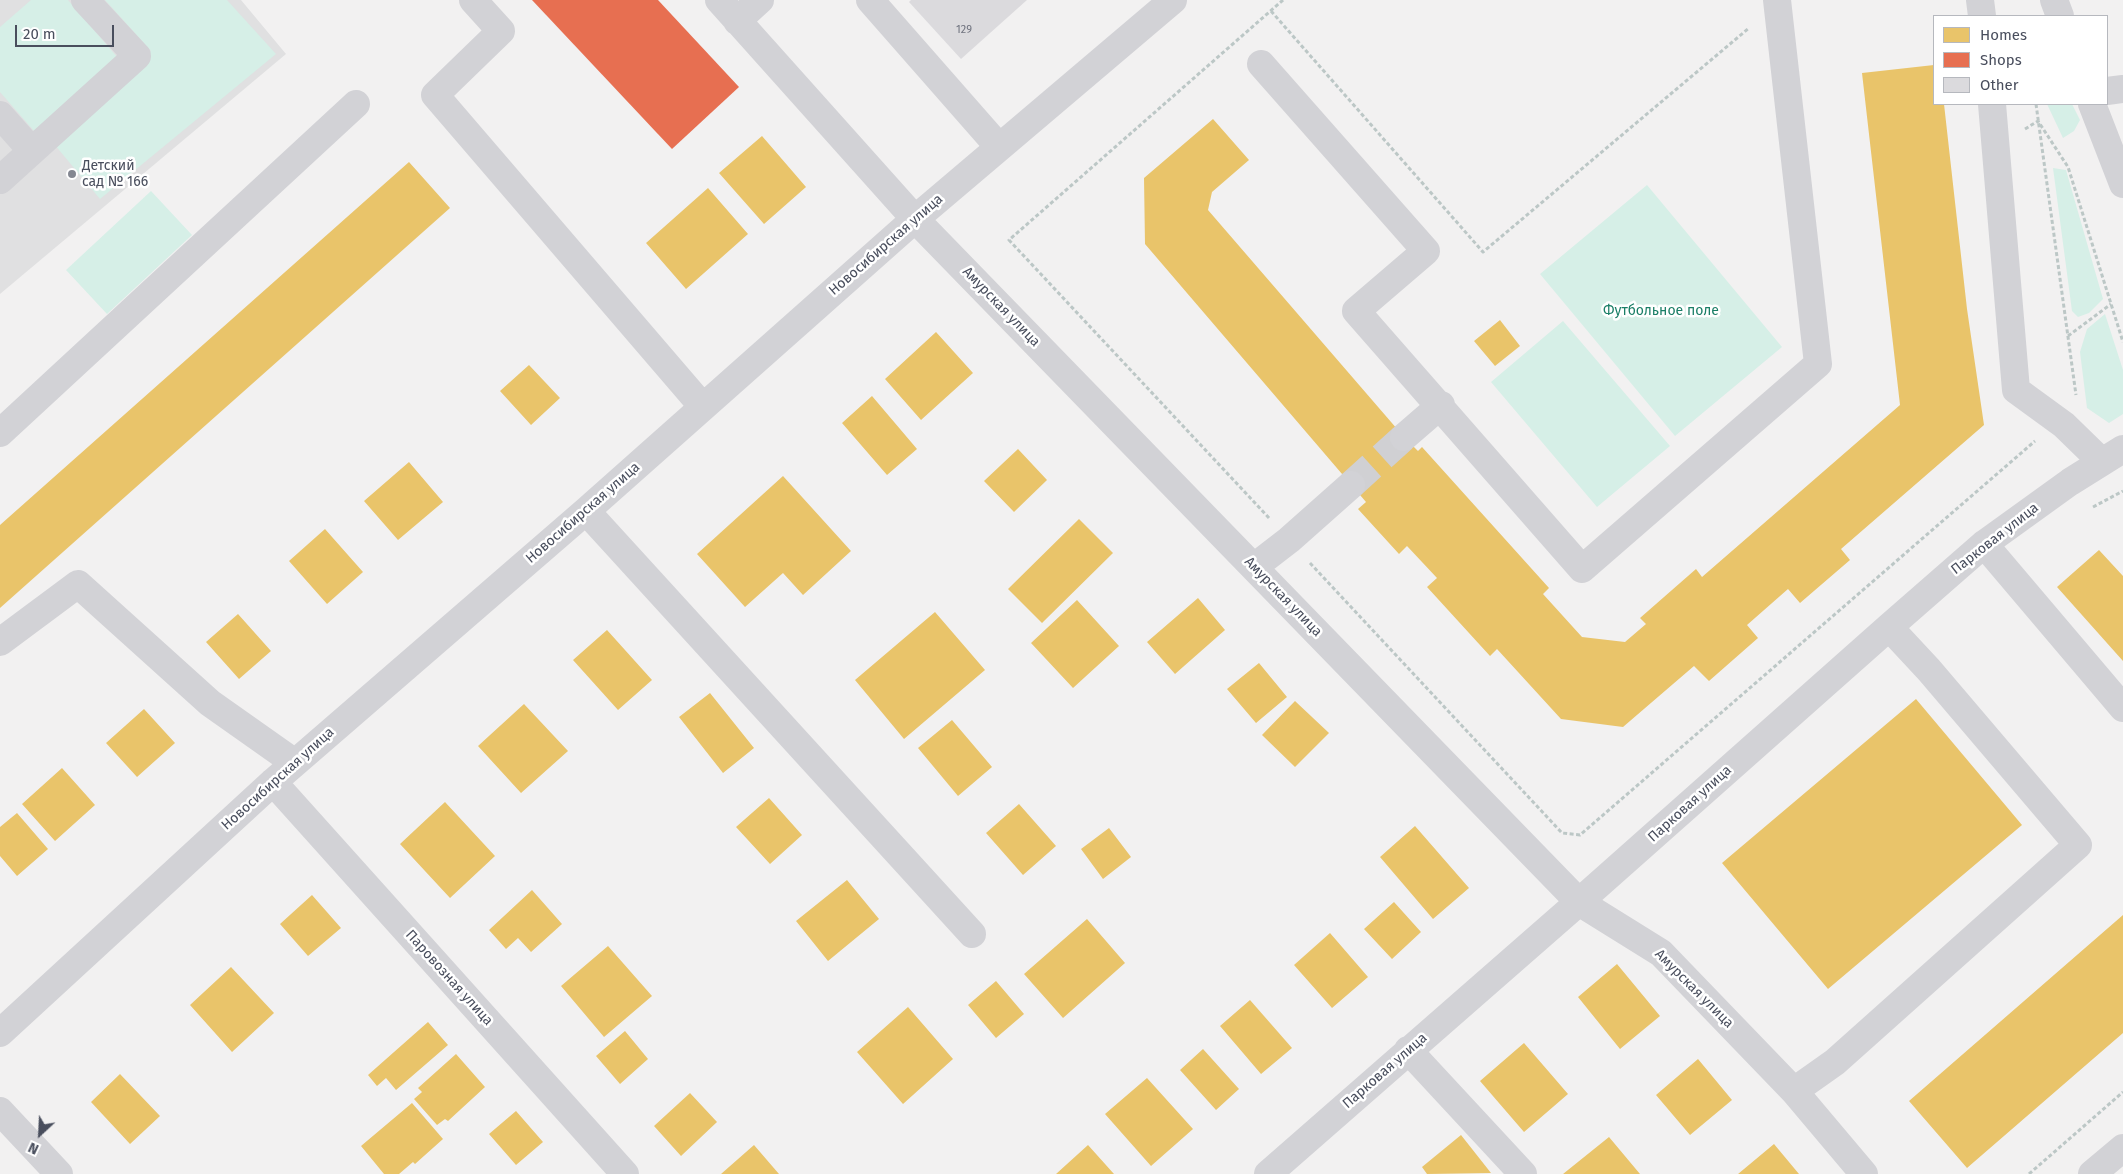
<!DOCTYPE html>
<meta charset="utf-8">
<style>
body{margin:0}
#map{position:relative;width:2123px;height:1174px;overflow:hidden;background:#f2f1f1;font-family:"Fira Sans",sans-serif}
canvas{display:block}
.legend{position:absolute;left:1933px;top:15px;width:175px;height:90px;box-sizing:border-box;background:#fff;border:1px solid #b6b8be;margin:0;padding:6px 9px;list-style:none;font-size:15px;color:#494e5d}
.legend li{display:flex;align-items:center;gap:10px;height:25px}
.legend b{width:25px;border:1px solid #b6b8be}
.north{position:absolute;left:15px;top:1109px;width:50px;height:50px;-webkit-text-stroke:4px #fff;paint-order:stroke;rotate:205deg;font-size:14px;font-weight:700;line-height:20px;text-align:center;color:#494e5d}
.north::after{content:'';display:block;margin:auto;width:18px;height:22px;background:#494e5d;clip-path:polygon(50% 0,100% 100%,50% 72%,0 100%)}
.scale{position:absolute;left:15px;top:25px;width:99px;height:22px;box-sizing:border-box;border:2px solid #494e5d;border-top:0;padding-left:6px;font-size:15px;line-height:18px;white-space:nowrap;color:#494e5d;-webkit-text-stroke:4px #fff;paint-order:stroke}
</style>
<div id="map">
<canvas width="2123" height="1174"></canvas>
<ul class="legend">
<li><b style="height:14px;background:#e9c46a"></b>Homes</li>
<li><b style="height:14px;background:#e76f51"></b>Shops</li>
<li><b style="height:14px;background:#dbdadd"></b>Other</li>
</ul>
<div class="north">N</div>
<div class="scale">20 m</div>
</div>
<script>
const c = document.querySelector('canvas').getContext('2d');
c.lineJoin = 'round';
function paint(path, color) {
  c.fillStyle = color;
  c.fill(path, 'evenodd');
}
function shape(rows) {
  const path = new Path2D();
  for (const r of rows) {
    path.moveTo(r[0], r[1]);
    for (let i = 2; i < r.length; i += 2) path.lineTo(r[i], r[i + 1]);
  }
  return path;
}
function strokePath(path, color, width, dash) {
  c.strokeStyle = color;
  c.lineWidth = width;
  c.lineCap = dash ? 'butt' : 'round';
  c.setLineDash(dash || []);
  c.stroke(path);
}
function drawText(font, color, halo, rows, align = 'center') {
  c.font = font + ' "Fira Sans",sans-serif';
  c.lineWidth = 5;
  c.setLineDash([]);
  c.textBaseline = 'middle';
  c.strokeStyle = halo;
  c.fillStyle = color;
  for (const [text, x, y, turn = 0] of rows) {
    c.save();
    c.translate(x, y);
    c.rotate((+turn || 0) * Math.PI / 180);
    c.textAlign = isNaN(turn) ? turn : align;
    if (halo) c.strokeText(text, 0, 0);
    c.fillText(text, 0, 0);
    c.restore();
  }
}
paint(shape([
 [0,0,241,0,286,54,0,294]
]), '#e0e0e1');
paint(shape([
 [31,0,68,0,118,58,34,131,0,92,0,27],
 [105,0,227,0,276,54,100,199,54,144,151,51],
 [2047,104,2072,104,2080,120,2074,131,2063,138],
 [2053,168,2066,170,2103,299,2089,313,2078,317,2072,311],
 [1647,185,1782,347,1675,436,1540,274],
 [151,191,192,235,107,314,66,270],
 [2105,314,2123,370,2123,414,2109,423,2087,408,2080,352,2087,329],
 [1563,321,1670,446,1597,507,1491,382]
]), '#d6efe7');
paint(shape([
 [1934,65,1934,104,1944,104,1967,309,1984,425,1841,549,1850,560,1800,603,1788,589,1747,625,1758,638,1709,681,1694,666,1623,727,1561,719,1497,649,1490,656,1427,587,1437,578,1407,546,1399,554,1358,509,1366,502,1145,244,1144,178,1213,119,1249,160,1212,192,1208,210,1404,437,1418,451,1422,447,1549,588,1543,594,1582,637,1625,642,1646,624,1640,618,1696,569,1702,577,1900,405,1862,73],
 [762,136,806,187,764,224,719,173],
 [409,162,450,208,0,608,0,525],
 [708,188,748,234,686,289,646,243],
 [1500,320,1520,346,1495,366,1474,341],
 [936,332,973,373,921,420,885,379],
 [529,365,560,398,531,425,500,391],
 [872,396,917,449,887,475,842,423],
 [1018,449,1047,480,1014,512,984,481],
 [409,462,443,502,398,540,364,501],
 [783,476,851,551,803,595,783,573,745,607,697,554],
 [1079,519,1113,553,1042,623,1008,589],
 [325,529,363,572,327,604,289,561],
 [2099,550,2123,576,2123,661,2057,587],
 [1198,598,1225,630,1175,674,1147,642],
 [1077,600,1119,646,1073,688,1031,643],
 [935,612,985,670,904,739,855,680],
 [238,614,271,651,239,679,206,642],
 [607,630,652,680,618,710,573,660],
 [1259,663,1287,697,1256,723,1227,689],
 [710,693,754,748,723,773,679,717],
 [1916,699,2022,825,1828,989,1722,863],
 [1295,701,1329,733,1295,767,1262,735],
 [524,704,568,751,521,793,478,746],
 [144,709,175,743,137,777,106,743],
 [952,720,992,767,958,796,918,748],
 [62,768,95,805,55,841,22,804],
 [769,798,802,835,770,864,736,827],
 [445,802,495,856,450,898,400,844],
 [1019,804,1056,846,1023,875,986,833],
 [17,813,48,849,17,876,0,856,0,827],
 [1415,826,1469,888,1433,919,1380,857],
 [1109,828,1131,857,1103,879,1081,849],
 [847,880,879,919,828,961,796,921],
 [532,890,562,924,531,952,518,938,506,949,489,930],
 [312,895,341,928,308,956,280,924],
 [1394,902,1421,932,1392,959,1364,929],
 [2123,915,2123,1033,1967,1168,1909,1101],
 [1087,919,1125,963,1063,1018,1024,974],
 [1330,933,1368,977,1332,1008,1294,965],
 [608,946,652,996,604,1037,561,986],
 [1617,964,1660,1016,1620,1049,1578,997],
 [231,967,274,1013,232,1052,190,1005],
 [996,981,1024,1014,996,1038,968,1005],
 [1250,1000,1292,1048,1261,1074,1220,1026],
 [908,1007,953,1059,903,1104,857,1052],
 [428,1022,448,1045,396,1090,386,1078,377,1086,368,1075],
 [625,1031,648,1059,620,1084,596,1056],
 [1524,1043,1568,1094,1524,1132,1480,1081],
 [1203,1049,1239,1089,1216,1110,1180,1070],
 [456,1054,485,1087,448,1121,445,1119,437,1125,414,1099,422,1092,418,1088],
 [1698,1059,1732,1100,1690,1135,1656,1095],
 [120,1074,160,1116,130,1144,91,1102],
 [1147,1078,1193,1129,1151,1166,1105,1114],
 [690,1093,717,1122,681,1156,654,1126],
 [412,1103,443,1139,415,1164,413,1162,399,1174,384,1174,361,1146],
 [516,1111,543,1142,516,1165,489,1134],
 [1461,1135,1491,1173,1427,1174,1422,1167],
 [1609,1137,1640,1174,1563,1174],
 [1774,1144,1799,1174,1738,1174],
 [754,1145,779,1174,721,1174],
 [1088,1145,1114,1174,1056,1174]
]), '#e9c46a');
paint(shape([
 [532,0,658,0,739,87,672,149]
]), '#e76f51');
paint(shape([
 [911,0,1027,0,961,59,909,2]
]), '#dbdadd');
strokePath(shape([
 [1351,485,1404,437]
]), '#d0d0d3', 28, [28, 14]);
strokePath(shape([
 [1271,11,1483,252,1749,28],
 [2036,104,2076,395],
 [2025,129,2038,121,2068,167,2123,342],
 [2068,336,2111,304],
 [2093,507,2123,491],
 [1269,518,1009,240,1283,0],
 [1310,563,1562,833,1580,835,2035,441],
 [2029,1174,2123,1092]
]), '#bcc7c6', 3, [4, 2.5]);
strokePath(shape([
 [473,0,501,31,435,95,703,407],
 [719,0,915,219,1579,902,1661,953,1794,1091,1864,1174],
 [870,0,999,147],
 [1980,0,1982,16],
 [2054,0,2060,16],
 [737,21,760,0],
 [1261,64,1426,251,1356,311,1582,569,1818,364,1777,0],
 [2107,91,2123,89],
 [1992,104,2016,390,2064,425,2102,462],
 [2092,104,2123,184],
 [0,115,32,151],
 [0,180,137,56,85,0],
 [0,433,356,104],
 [1404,437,1441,405],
 [586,511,972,934],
 [1984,544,2123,708],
 [1254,567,1289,540,1351,485],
 [0,642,78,584,210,703,295,763],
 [273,782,625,1174],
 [0,1033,273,782,586,511,915,219,1173,0],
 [1408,1050,1523,1174],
 [1794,1091,1835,1062,2078,845,1929,670,1889,627],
 [0,1111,59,1174],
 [1268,1174,1579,902,1889,627,1984,544,2070,482,2123,449],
 [2092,1174,2123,1148]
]), '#d2d2d6', 28);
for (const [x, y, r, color] of [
 [72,174,5,"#848791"]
]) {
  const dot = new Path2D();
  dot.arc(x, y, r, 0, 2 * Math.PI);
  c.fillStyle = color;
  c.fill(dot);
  strokePath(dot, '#fff', 2);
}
drawText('11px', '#6f727e', null, [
 ["129",964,30]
]);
drawText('14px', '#494e5d', '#fff', [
 ["Детский",82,166],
 ["сад № 166",82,182]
], 'left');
drawText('14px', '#494e5d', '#fff', [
 ["Новосибирская улица",886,245,-41],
 ["Амурская улица",1001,307,46],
 ["Новосибирская улица",583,513,-41],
 ["Парковая улица",1995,539,-38],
 ["Амурская улица",1283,597,46],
 ["Новосибирская улица",278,779,-42],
 ["Парковая улица",1690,804,-42],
 ["Паровозная улица",449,978,48],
 ["Амурская улица",1694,989,45],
 ["Парковая улица",1385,1071,-41]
]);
drawText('14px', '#1a7e66', '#fff', [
 ["Футбольное поле",1661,311]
]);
</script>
